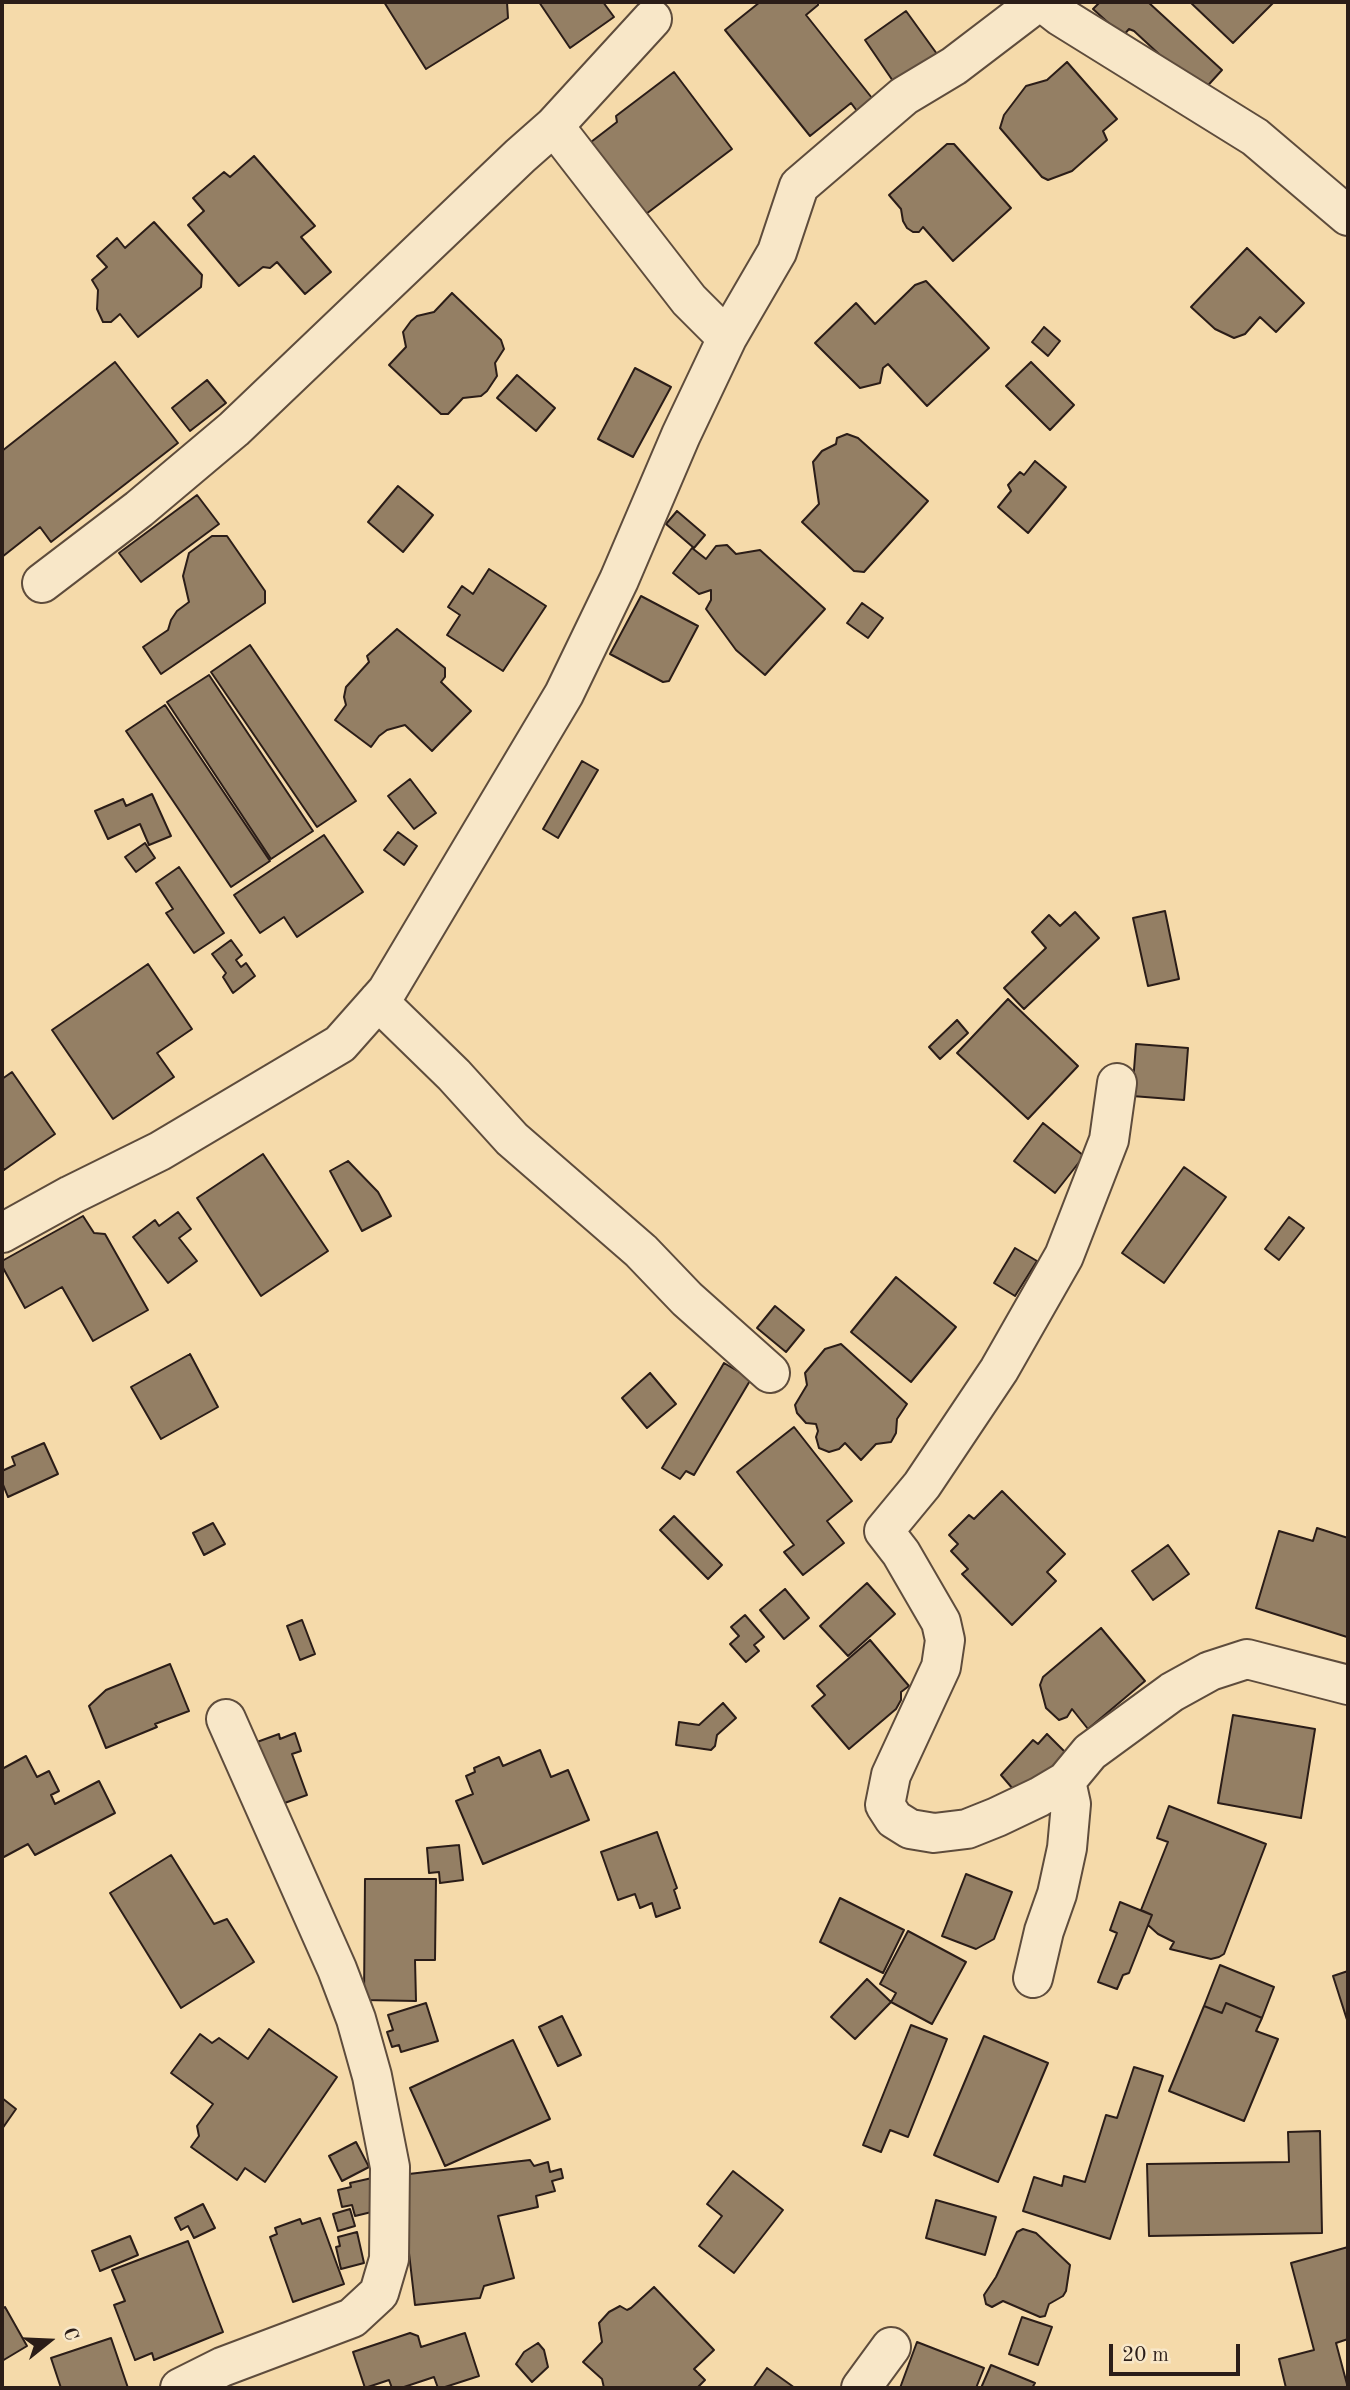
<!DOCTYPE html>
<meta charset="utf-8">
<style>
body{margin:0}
#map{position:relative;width:1350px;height:2390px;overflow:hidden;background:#f5daaa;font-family:"Old Standard TT",serif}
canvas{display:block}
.frame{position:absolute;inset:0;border:4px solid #2b1d18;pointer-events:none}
.north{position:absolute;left:14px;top:2306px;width:70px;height:70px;-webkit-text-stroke:5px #f8e7c8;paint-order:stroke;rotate:72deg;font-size:19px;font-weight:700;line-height:28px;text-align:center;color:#2b1d18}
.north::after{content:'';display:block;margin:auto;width:24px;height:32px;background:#2b1d18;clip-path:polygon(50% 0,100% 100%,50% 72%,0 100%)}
.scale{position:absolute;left:1109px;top:2344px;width:131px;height:32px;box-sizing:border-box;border:4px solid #2b1d18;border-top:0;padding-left:9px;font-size:21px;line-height:24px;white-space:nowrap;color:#2b1d18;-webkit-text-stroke:5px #f8e7c8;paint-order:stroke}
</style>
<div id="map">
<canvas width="1350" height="2390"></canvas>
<div class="frame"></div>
<div class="north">С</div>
<div class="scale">20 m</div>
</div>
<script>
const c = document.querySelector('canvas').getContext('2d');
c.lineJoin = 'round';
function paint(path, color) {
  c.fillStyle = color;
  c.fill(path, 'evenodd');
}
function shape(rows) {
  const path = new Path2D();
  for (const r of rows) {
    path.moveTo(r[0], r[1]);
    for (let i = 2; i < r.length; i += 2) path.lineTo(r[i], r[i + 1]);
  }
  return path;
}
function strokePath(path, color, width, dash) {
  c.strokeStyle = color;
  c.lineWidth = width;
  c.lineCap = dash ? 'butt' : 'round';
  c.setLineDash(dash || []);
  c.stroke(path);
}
const building = shape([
 [384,2,507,2,508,18,426,69,384,2],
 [539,2,603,2,614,17,570,48,539,2],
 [760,2,818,2,818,5,806,15,872,98,857,111,851,103,810,136,725,30,760,2],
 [1100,2,1148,2,1222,70,1201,93,1134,31,1129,29,1123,36,1093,9,1100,2],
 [1190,2,1274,2,1233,43,1190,2],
 [906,11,937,54,895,84,865,40,906,11],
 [1067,62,1117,119,1103,131,1107,140,1072,171,1048,180,1042,177,1000,128,1004,115,1026,86,1047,80,1067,62],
 [674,72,732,149,646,214,591,142,617,122,616,116,674,72],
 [947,144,954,144,1011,208,953,261,923,227,919,232,913,232,907,228,903,221,901,209,889,195,947,144],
 [254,156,315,226,301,237,331,272,305,294,277,262,270,268,263,267,239,286,188,225,204,211,193,198,224,172,230,177,254,156],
 [154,222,202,275,201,287,138,337,120,314,111,322,103,322,97,309,98,290,92,280,107,267,97,256,117,238,125,248,154,222],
 [1247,248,1304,303,1276,332,1260,317,1245,334,1234,338,1215,329,1191,307,1247,248],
 [926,281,989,348,927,406,888,364,883,368,880,383,860,388,815,343,856,303,875,324,915,285,926,281],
 [452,293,501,340,504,349,495,363,497,376,487,391,481,396,463,398,448,414,441,414,389,365,406,347,403,332,411,321,417,316,434,312,452,293],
 [1044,327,1060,341,1048,356,1032,342,1044,327],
 [115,362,178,443,51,542,40,527,2,557,2,451,115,362],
 [1031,362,1074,405,1050,430,1006,386,1031,362],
 [635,368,671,387,633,457,598,439,635,368],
 [517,375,555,408,536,431,497,398,517,375],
 [207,380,226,403,190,431,172,408,207,380],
 [847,434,858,438,928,501,864,572,854,571,802,522,819,504,813,462,822,451,836,444,837,438,847,434],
 [1035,461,1066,487,1028,533,998,507,1011,491,1008,485,1020,472,1024,475,1035,461],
 [398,486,433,515,403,552,368,522,398,486],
 [197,495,219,524,141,582,119,553,197,495],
 [677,511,705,535,694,548,666,524,677,511],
 [212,536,227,536,265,591,265,603,161,674,143,647,168,630,171,620,177,611,189,602,183,576,189,553,212,536],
 [727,545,736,554,760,550,825,609,765,675,736,650,706,609,711,600,711,590,699,594,673,573,692,548,706,559,716,546,727,545],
 [489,569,546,606,503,671,447,635,460,615,448,607,462,586,473,594,489,569],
 [641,596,698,626,669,681,663,682,610,654,641,596],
 [862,603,883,618,868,638,847,623,862,603],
 [397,629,445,668,445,677,441,682,471,711,432,751,405,725,387,730,379,736,371,747,335,720,346,705,344,697,346,687,369,662,367,656,397,629],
 [250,645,356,801,317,827,211,672,250,645],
 [209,675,313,831,271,859,167,702,209,675],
 [165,705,270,861,231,887,126,731,165,705],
 [582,761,598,770,558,838,543,829,582,761],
 [410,779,436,813,414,829,388,796,410,779],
 [152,794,171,836,149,845,140,824,108,839,95,811,123,799,126,806,152,794],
 [398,832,417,846,404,865,384,850,398,832],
 [324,835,363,892,297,937,284,917,260,933,234,895,324,835],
 [145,843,155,858,136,872,125,857,145,843],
 [179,867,224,933,194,953,166,913,173,909,156,883,179,867],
 [1165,911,1179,979,1148,986,1133,918,1165,911],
 [1075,912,1099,938,1024,1009,1004,988,1046,948,1032,932,1049,915,1060,926,1075,912],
 [231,940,242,955,236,960,241,967,246,963,255,976,233,993,223,977,226,973,212,954,231,940],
 [148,964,192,1029,157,1053,174,1077,113,1119,52,1030,148,964],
 [1008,999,1078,1066,1028,1119,957,1053,1008,999],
 [957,1020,968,1033,940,1059,929,1047,957,1020],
 [1136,1044,1188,1048,1184,1100,1132,1096,1136,1044],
 [12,1072,55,1134,4,1170,2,1166,2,1079,12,1072],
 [1043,1123,1084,1156,1055,1193,1014,1161,1043,1123],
 [263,1154,328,1251,261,1296,197,1198,263,1154],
 [348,1161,378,1192,391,1216,362,1231,330,1171,348,1161],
 [1184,1167,1226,1197,1164,1283,1122,1253,1184,1167],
 [178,1212,191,1229,179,1238,197,1261,168,1283,133,1237,155,1220,159,1226,178,1212],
 [83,1216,94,1233,105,1234,148,1310,93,1341,62,1287,25,1308,2,1266,2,1261,83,1216],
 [1289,1217,1304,1228,1279,1260,1265,1249,1289,1217],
 [1015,1248,1037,1261,1015,1296,994,1283,1015,1248],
 [896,1277,956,1327,911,1382,851,1332,896,1277],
 [775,1306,804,1330,786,1352,757,1328,775,1306],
 [841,1344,907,1404,897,1419,896,1433,891,1442,876,1444,861,1460,845,1443,839,1449,829,1452,819,1448,816,1437,818,1431,816,1424,806,1423,797,1413,795,1405,807,1385,805,1373,825,1349,841,1344],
 [190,1354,218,1407,161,1439,131,1387,190,1354],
 [724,1363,751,1379,694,1475,686,1471,680,1479,662,1468,724,1363],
 [650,1373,676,1404,647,1428,622,1398,650,1373],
 [794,1427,852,1501,827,1521,844,1543,803,1575,784,1552,794,1545,737,1472,794,1427],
 [44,1443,58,1474,8,1497,2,1482,2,1471,15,1465,12,1457,44,1443],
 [1002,1491,1065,1554,1047,1572,1056,1581,1012,1625,962,1574,968,1569,951,1551,958,1544,949,1535,969,1515,974,1519,1002,1491],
 [674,1516,722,1565,708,1579,660,1530,674,1516],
 [213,1523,225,1544,204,1555,193,1533,213,1523],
 [1317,1528,1348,1538,1347,1637,1256,1608,1279,1531,1313,1541,1317,1528],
 [1168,1545,1189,1574,1153,1600,1132,1571,1168,1545],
 [867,1583,895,1614,848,1656,820,1626,867,1583],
 [785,1589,809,1618,784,1639,760,1610,785,1589],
 [745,1615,764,1637,754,1645,759,1651,746,1662,730,1644,739,1636,731,1627,745,1615],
 [302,1620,315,1654,300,1660,287,1626,302,1620],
 [1101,1628,1145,1681,1088,1729,1072,1709,1067,1717,1059,1720,1046,1708,1040,1685,1043,1677,1101,1628],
 [870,1640,909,1686,901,1692,901,1700,896,1709,849,1749,812,1706,825,1695,817,1686,870,1640],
 [170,1664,189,1711,155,1724,157,1727,106,1748,89,1706,106,1690,170,1664],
 [723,1703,736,1718,717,1735,715,1746,711,1750,676,1745,679,1722,699,1725,723,1703],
 [1233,1715,1315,1729,1301,1818,1218,1803,1233,1715],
 [295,1733,301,1751,292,1754,307,1795,279,1805,257,1742,279,1734,280,1739,295,1733],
 [1047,1734,1065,1752,1059,1759,1055,1774,1013,1789,1001,1775,1033,1740,1038,1744,1047,1734],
 [540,1750,551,1777,568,1770,589,1820,483,1864,456,1801,473,1794,466,1776,475,1772,474,1768,499,1757,503,1766,540,1750],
 [26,1756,37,1777,49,1771,59,1791,51,1795,55,1804,99,1781,115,1813,35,1855,28,1844,2,1858,2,1769,26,1756],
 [1169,1806,1266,1844,1224,1954,1219,1957,1211,1959,1170,1949,1174,1942,1158,1934,1148,1925,1152,1915,1141,1910,1168,1842,1157,1838,1169,1806],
 [657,1832,677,1888,674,1890,680,1908,656,1917,652,1903,640,1908,635,1894,618,1900,601,1852,657,1832],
 [459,1845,463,1880,440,1883,439,1872,429,1873,427,1848,459,1845],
 [171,1855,214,1924,227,1919,254,1962,181,2008,110,1893,171,1855],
 [966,1874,1012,1892,994,1939,976,1949,942,1936,966,1874],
 [365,1879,436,1879,435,1960,415,1960,416,2001,364,2000,365,1879],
 [840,1898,904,1930,883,1973,820,1942,840,1898],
 [1120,1902,1152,1915,1129,1973,1123,1975,1117,1989,1098,1982,1117,1933,1110,1930,1120,1902],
 [908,1931,966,1962,932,2024,891,2002,896,1993,880,1984,908,1931],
 [1220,1965,1274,1987,1262,2018,1226,2003,1222,2013,1204,2006,1220,1965],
 [1348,1971,1348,2023,1333,1976,1348,1971],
 [867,1979,891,2002,855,2039,831,2017,867,1979],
 [426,2003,438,2041,401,2052,399,2045,392,2047,387,2032,393,2030,388,2015,426,2003],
 [1226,2003,1262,2018,1256,2031,1278,2039,1244,2121,1169,2091,1204,2006,1222,2013,1226,2003],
 [562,2016,581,2055,558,2066,539,2027,562,2016],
 [911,2025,947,2039,908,2137,890,2130,881,2152,863,2145,911,2025],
 [269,2029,337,2077,265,2182,245,2168,237,2180,191,2147,199,2136,197,2126,213,2104,171,2073,200,2034,212,2043,219,2038,248,2059,269,2029],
 [984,2036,1048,2063,998,2182,934,2155,984,2036],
 [513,2040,550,2119,445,2166,410,2088,513,2040],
 [1134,2067,1163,2076,1110,2239,1023,2211,1034,2177,1062,2186,1064,2176,1085,2182,1106,2115,1117,2118,1134,2067],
 [2,2098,16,2109,2,2129,2,2098],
 [1320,2131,1322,2233,1149,2236,1147,2164,1289,2162,1288,2132,1320,2131],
 [356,2142,369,2167,342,2181,329,2156,356,2142],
 [530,2160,534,2166,548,2162,550,2172,561,2169,563,2178,552,2181,555,2191,536,2196,538,2207,498,2216,514,2278,484,2286,480,2298,415,2305,400,2175,530,2160],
 [733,2171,783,2210,734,2273,699,2246,722,2216,707,2204,733,2171],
 [372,2178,380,2210,355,2216,352,2205,342,2207,338,2190,351,2187,350,2183,372,2178],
 [936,2200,996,2217,985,2255,926,2238,936,2200],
 [203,2204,215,2228,194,2238,188,2226,181,2230,175,2218,203,2204],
 [350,2209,355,2226,338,2231,333,2214,350,2209],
 [320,2218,344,2284,293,2302,270,2237,277,2234,275,2228,300,2219,302,2224,320,2218],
 [1023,2229,1036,2233,1070,2265,1066,2291,1063,2296,1049,2304,1045,2316,1040,2317,1003,2301,992,2307,986,2304,984,2295,996,2277,1017,2232,1023,2229],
 [357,2232,364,2263,341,2269,336,2247,340,2246,338,2237,357,2232],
 [130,2236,138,2255,100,2271,92,2251,130,2236],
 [188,2241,223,2332,154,2360,152,2353,135,2360,114,2305,125,2301,112,2270,188,2241],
 [1348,2247,1348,2339,1336,2343,1348,2388,1286,2388,1279,2359,1314,2350,1291,2263,1348,2247],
 [654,2287,714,2350,694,2369,705,2380,697,2388,604,2388,602,2379,583,2362,602,2342,599,2323,609,2312,620,2306,627,2310,631,2308,654,2287],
 [5,2307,27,2346,2,2361,2,2309,5,2307],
 [1022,2317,1052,2327,1038,2365,1009,2354,1022,2317],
 [410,2333,418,2336,421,2347,465,2333,479,2376,442,2388,438,2388,434,2377,401,2388,392,2388,389,2380,365,2388,353,2352,410,2333],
 [111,2338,128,2388,61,2388,51,2358,111,2338],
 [917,2342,984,2368,976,2388,900,2388,917,2342],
 [538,2343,544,2350,548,2367,532,2382,516,2364,524,2352,538,2343],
 [991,2365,1035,2383,1032,2388,981,2388,991,2365],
 [767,2368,795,2388,753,2388,767,2368]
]);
paint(building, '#947f64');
strokePath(building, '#2b1d18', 2);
const minor = shape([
 [1042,2,1060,16,1255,137,1348,216],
 [554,126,652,19],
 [42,583,139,509,234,429,520,156,554,126,689,300,727,338],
 [378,1001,454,1075,512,1139,641,1251,687,1299,770,1373],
 [1117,1083,1109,1140,1064,1256,999,1370,922,1485,884,1531,901,1553,941,1622,945,1640,941,1667,891,1775,885,1805,894,1819,910,1829,934,1833,967,1829,997,1817,1039,1797,1066,1781,1090,1752,1172,1692,1210,1671,1247,1659,1348,1685],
 [2,1233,71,1195,160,1151,340,1044,387,991,564,694,619,580,681,435,727,338,777,252,799,186,904,96,954,66,1038,2],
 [1033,1978,1044,1931,1057,1894,1067,1848,1071,1804,1066,1781],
 [180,2388,222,2367,352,2318,379,2293,389,2259,390,2167,372,2076,356,2019,337,1969,226,1719],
 [861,2388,891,2347]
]);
strokePath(minor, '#5e4c3c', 42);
strokePath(minor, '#f8e7c8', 38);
</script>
